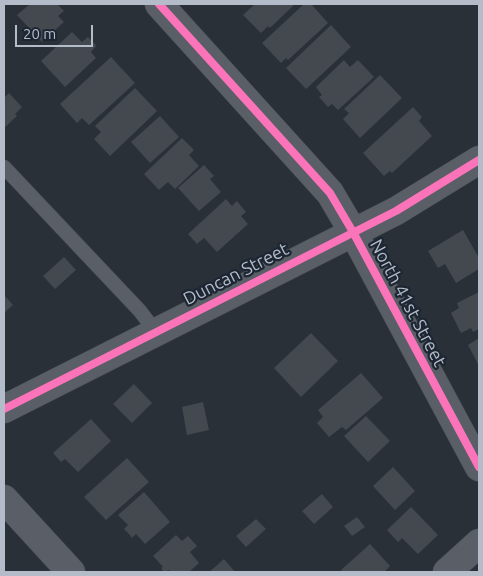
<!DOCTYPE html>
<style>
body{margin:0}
#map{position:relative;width:483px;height:576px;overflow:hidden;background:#2a3038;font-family:Ubuntu,sans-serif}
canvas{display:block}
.frame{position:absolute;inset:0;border:5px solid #b4bcc9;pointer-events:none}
.scale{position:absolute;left:15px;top:25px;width:78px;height:22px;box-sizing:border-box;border:2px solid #b4bcc9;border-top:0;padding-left:6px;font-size:15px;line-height:18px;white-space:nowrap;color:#b4bcc9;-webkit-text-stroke:4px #1d2633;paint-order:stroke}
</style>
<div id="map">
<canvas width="483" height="576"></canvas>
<div class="frame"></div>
<div class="scale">20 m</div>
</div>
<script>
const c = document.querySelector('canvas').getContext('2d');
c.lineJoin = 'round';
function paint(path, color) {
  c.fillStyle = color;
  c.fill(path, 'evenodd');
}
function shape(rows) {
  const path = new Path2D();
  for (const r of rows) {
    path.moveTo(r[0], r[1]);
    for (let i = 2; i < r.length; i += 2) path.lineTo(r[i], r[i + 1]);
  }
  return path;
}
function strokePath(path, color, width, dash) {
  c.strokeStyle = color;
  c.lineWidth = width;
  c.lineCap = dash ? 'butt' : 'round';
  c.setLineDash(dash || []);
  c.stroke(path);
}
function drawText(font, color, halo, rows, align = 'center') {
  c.font = font + ' Ubuntu,sans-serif';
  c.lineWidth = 4.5;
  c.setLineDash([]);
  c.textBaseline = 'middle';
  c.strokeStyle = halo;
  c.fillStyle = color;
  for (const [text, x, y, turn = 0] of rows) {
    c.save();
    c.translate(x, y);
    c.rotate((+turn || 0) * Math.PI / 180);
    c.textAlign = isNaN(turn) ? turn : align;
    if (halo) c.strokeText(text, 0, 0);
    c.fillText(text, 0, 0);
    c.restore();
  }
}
paint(shape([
 [30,4,57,4,64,11,58,16,64,22,42,42,17,15],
 [255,4,295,4,272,26,269,28,268,26,261,33,243,15],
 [304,4,311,4,328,23,288,60,286,58,281,63,262,43],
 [331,25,351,47,306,89,286,68],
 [72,32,82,42,88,37,95,44,96,46,91,52,96,58,65,87,41,61],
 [111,57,135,83,89,125,82,118,77,123,60,104],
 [344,60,350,67,358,60,374,77,338,110,332,104,328,107,319,97,322,95,316,87],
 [380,75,402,98,360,138,343,119,349,113,344,109],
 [135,88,157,111,110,156,94,139,101,132,95,126],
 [9,93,22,107,15,114,17,116,4,128,4,98],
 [413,107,422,117,419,121,432,136,392,173,390,171,384,176,363,153],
 [160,116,179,137,150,163,131,142],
 [182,138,194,150,189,155,199,166,175,189,168,182,159,190,144,174],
 [204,165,214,176,210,179,221,192,199,211,178,188],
 [226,199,232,206,237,201,246,212,241,216,248,224,217,252,204,238,197,244,188,234],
 [463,230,479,258,479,269,456,283,445,264,438,268,428,251],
 [64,257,76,270,55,289,43,276],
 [479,292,479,329,473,332,471,328,461,333,451,313,459,308,457,303],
 [4,295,13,305,4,313],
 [311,333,338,361,301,397,274,368],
 [479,338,479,364,478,364,468,345],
 [361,373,383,398,346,430,342,427,329,437,317,423,323,417,318,410],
 [134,384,152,403,132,423,113,404],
 [203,402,209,430,187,435,182,407],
 [366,416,390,441,368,462,344,436],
 [91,419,111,441,78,472,65,459,61,462,53,453],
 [127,458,149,482,106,520,84,497],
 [393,467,415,491,395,510,373,486],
 [144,492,170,522,145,544,136,534,132,538,129,534,124,529,128,525,118,515],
 [322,494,333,507,314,524,302,511],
 [411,507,438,535,418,554,402,538,398,542,387,530],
 [357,517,365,527,352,536,344,526],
 [256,519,266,529,246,547,236,536],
 [176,535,182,541,188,536,197,546,190,552,199,563,189,572,170,572,169,570,164,572,161,568,163,567,153,556],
 [370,544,390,566,384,572,343,572,341,570],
 [224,559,235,572,209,572,215,567]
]), '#444950');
const service = shape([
 [4,167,140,311,156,332]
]);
const minor = shape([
 [159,4,330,193,353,232,479,467],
 [4,409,396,211,479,160],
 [4,499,71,572],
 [447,572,479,543]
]);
strokePath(service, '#484c53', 15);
strokePath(minor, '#484c53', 29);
strokePath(service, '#5a5e66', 14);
strokePath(minor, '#5a5e66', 28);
strokePath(shape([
 [159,4,330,193,353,232,479,467],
 [4,409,396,211,479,160]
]), '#fb73b8', 8);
drawText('18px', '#b4bcc9', '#1d2633', [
 ["Duncan Street",236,274,-27],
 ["North 41st Street",408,303,62]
]);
</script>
